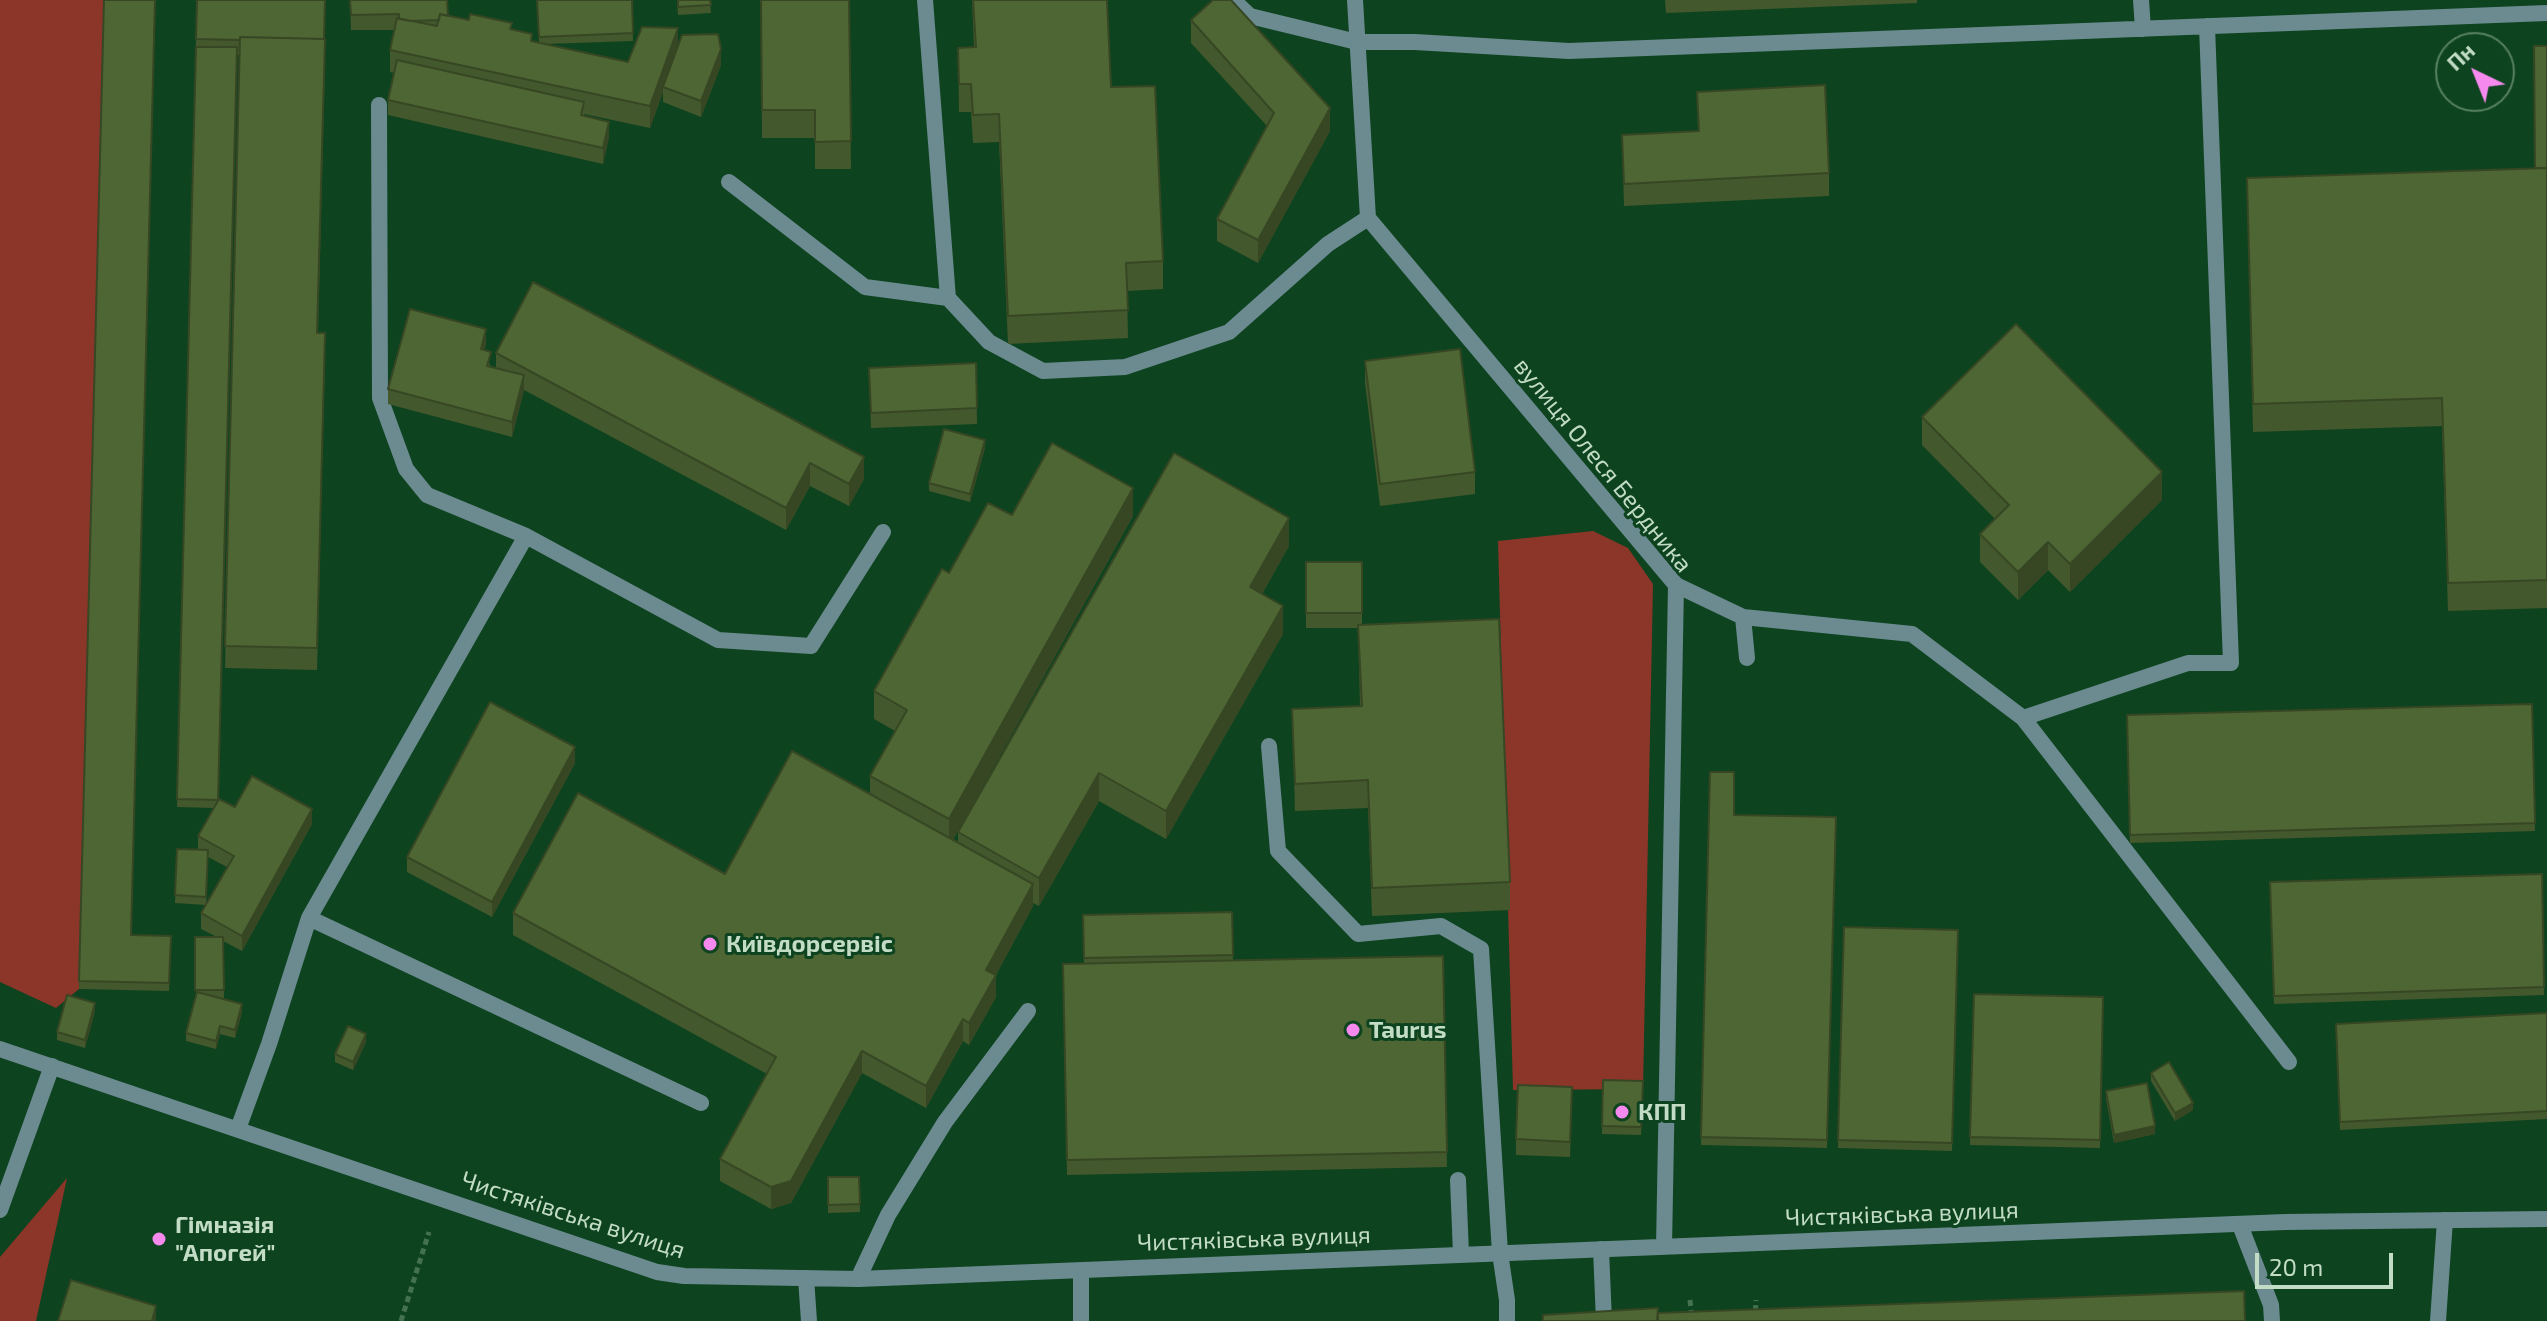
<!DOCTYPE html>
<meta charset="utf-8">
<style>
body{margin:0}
#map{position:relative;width:2547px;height:1321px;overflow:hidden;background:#0e431f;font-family:"Exo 2",sans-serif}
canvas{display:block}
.north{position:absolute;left:2435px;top:32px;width:80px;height:80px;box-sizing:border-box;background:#0e431f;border:2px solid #568062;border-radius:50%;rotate:317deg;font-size:22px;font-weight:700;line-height:32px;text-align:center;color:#c2dcc6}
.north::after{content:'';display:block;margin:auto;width:28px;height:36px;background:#f689ed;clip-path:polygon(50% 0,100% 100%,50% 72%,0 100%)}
.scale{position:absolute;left:2255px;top:1253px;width:138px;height:36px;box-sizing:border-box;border:4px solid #c2dcc6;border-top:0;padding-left:10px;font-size:24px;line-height:28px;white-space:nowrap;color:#c2dcc6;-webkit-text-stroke:6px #0e431f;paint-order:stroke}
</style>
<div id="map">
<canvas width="2547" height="1321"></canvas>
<div class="north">Пн</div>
<div class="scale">20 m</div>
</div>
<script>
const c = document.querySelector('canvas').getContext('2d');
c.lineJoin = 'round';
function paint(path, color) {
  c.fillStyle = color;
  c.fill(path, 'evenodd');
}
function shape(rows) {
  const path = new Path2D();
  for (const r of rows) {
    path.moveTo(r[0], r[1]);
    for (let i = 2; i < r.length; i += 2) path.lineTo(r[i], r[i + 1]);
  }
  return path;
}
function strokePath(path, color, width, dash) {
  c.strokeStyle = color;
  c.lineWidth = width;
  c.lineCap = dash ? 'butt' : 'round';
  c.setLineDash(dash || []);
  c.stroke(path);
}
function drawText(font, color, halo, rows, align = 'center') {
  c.font = font + ' "Exo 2",sans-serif';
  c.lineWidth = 6;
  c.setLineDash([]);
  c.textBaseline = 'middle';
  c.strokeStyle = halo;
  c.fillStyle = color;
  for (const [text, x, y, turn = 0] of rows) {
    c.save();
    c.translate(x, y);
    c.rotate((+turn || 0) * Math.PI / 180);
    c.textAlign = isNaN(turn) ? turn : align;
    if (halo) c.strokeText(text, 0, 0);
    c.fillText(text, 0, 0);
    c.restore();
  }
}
paint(shape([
 [0,0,104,0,79,989,56,1008,0,982],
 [1593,531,1628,548,1653,584,1643,1089,1513,1090,1498,541],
 [67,1178,36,1321,0,1321,0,1257]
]), '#8c3529');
strokePath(shape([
 [1690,1300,1692,1321],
 [401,1321,429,1232],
 [1755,1321,1756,1300]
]), '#447151', 5, [6, 4]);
strokePath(shape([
 [925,0,948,298,989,342,1043,371,1125,367,1229,332,1328,244,1368,218],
 [1233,0,1250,16,1357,42,1415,42,1569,51,2547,13],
 [2141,0,2143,29],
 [379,105,380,398,406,469,427,495,526,536,718,640,811,646,883,532],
 [729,182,865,287,948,298],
 [526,536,309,918,701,1103],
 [1676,585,1743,617,1912,634,2023,718,2289,1062],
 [1743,617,1747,658],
 [2023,718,2188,663,2231,663,2207,26],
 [1269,746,1278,851,1358,934,1441,926,1481,949,1500,1253,1507,1300,1507,1321],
 [238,1129,269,1044,309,918],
 [1458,1180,1461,1254],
 [0,1210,52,1066],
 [2240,1225,2271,1305,2272,1321],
 [1601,1249,1604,1321],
 [1081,1271,1081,1321],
 [858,1279,888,1215,945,1122,1028,1011],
 [2438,1321,2445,1220]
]), '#6b8b91', 16);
strokePath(shape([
 [1355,0,1368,218,1676,585,1664,1247],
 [0,1049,657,1272,684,1276,858,1279,2285,1222,2547,1219],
 [806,1278,809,1321]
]), '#6b8b91', 16);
paint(shape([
 [104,0,131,935,171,936,169,991,79,989],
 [197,0,324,39,325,62,318,333,325,355,317,670,225,668,240,55,237,55,218,800,235,807,312,824,242,951,223,941,224,998,216,998,242,1012,235,1038,220,1034,216,1049,186,1041,186,1033,196,998,195,937,217,937,201,929,201,913,227,867,208,857,206,905,175,903,177,849,198,850,198,836,214,808,177,807],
 [350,0,448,16,512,29,532,42,539,43,537,0,632,0,633,41,545,44,628,62,678,46,721,65,701,117,663,102,663,92,650,128,584,114,584,116,609,137,603,164,388,115,388,100,394,73,390,72,390,50,394,30,351,30],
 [677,0,710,0,711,13,678,15],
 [761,0,849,0,851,169,815,169,815,138,762,138],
 [972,0,1107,0,1111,87,1163,261,1163,289,1127,291,1128,338,1008,344,999,142,973,143,971,112,959,112,958,48,974,47],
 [1665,0,1917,0,1917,3,1666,13],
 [1191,20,1330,131,1258,263,1217,241,1217,219,1267,126,1191,43],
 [2547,46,2547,608,2448,611,2442,426,2253,432,2247,178,2535,168],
 [1697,92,1829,173,1829,196,1624,206,1622,135,1698,131],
 [486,344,484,350,491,367,496,368,496,353,864,479,849,506,810,486,786,530,524,390,512,437,388,404,388,389],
 [1365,361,1475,472,1475,494,1380,506,1365,383],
 [976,363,977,424,871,428,869,368],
 [1922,417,2162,500,2070,592,2048,570,2018,600,1980,562,1980,534,1995,519,1922,445],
 [985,448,970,502,929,491,929,483],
 [1012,515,1133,516,953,840,958,842,958,832,1289,546,1262,594,1283,634,1166,839,1099,801,1039,906,1033,903,1033,906,996,975,996,997,969,1045,963,1041,926,1108,862,1073,791,1203,771,1209,720,1181,720,1159,767,1074,513,935,513,913,725,874,870,794,870,776,895,731,874,719,874,691,949,573],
 [1306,562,1362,562,1362,625,1510,882,1510,910,1372,916,1368,808,1295,811,1292,709,1360,706,1358,628,1306,628],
 [2532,704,2535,831,2130,843,2127,715],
 [575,763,492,917,407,872,407,857],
 [1710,772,1734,815,1836,817,1827,1148,1701,1145],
 [2542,874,2544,995,2274,1004,2270,882],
 [1232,912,1233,960,1443,956,1447,1167,1067,1175,1063,964,1084,963,1083,915],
 [1844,927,1958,930,1952,1151,1838,1148],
 [1974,994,2103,997,2100,1148,1970,1145],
 [95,1011,85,1048,57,1040,57,1032],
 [2547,1013,2547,1119,2340,1130,2336,1024],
 [366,1042,353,1070,335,1062,335,1054],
 [2151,1073,2193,1110,2175,1121,2151,1081],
 [1603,1080,1643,1081,1641,1135,1602,1134],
 [2106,1091,2155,1134,2114,1143,2106,1099],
 [1572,1102,1570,1157,1516,1155,1516,1139],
 [828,1177,859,1177,860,1212,828,1213]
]), '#43582c');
paint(shape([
 [678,28,678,50,663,87,663,92,650,128,650,106],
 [721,49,721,65,701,117,701,101],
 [1330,108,1330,131,1258,263,1258,240],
 [609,122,609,137,603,164,603,148],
 [486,329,486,344,481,365,481,349],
 [524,375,524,391,512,437,512,422],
 [985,440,985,448,970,502,970,494],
 [864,457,864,479,849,506,849,484],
 [810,463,810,486,786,530,786,508],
 [2162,472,2162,500,2070,592,2070,564],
 [1133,488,1133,516,949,847,949,819],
 [1289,518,1289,546,1250,615,1250,587],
 [2048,542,2048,570,2018,600,2018,572],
 [1283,606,1283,634,1166,839,1166,811],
 [575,747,575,763,492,917,492,902],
 [1099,773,1099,801,1039,906,1039,878],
 [312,809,312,824,242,951,242,936],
 [1033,884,1033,906,996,975,996,997,969,1045,969,1023,986,970],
 [95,1003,95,1011,85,1048,85,1040],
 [242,1004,242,1012,235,1038,235,1030],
 [963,1019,963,1041,926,1108,926,1086],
 [220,1026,220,1034,216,1049,216,1041],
 [366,1034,366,1042,353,1070,353,1062],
 [862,1051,862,1073,791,1203,771,1209,771,1187],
 [2193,1103,2193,1110,2175,1121,2175,1113],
 [2155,1126,2155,1134,2114,1143,2114,1135],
 [156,1306,156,1321,152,1321]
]), '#374724');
const building = shape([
 [104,0,155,0,131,935,171,936,169,983,79,981,104,0],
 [197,0,325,0,324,39,240,37,240,40,196,39,197,0],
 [350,0,447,0,448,16,440,14,439,20,411,21,399,19,399,14,351,15,350,0],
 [537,0,632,0,633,33,539,37,537,0],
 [678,0,710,0,711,5,678,7,678,0],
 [761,0,849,0,851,141,815,142,815,110,762,110,761,0],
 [973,0,1107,0,1111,87,1155,86,1163,261,1126,263,1128,310,1008,316,999,114,973,115,971,84,959,84,958,48,976,47,973,0],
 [1213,0,1231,0,1330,108,1258,240,1217,219,1274,113,1191,20,1213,0],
 [440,14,469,20,470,14,512,23,510,29,532,34,531,41,628,62,642,27,678,28,650,106,390,50,397,18,437,26,440,14],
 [718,34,721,49,701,101,663,87,682,35,718,34],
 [240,37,325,39,317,333,325,333,317,648,225,646,240,37],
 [2534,46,2547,46,2547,168,2535,168,2534,46],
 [196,47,237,47,218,800,177,799,196,47],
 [397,60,584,102,581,115,609,122,603,148,388,100,397,60],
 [1825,85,1829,173,1624,184,1622,135,1699,131,1697,92,1825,85],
 [2547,168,2547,580,2448,583,2442,398,2253,404,2247,178,2547,168],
 [533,282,864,457,849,484,810,463,786,508,496,353,533,282],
 [410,309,486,329,481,349,491,352,487,366,524,375,512,422,388,389,410,309],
 [2016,324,2162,472,2070,564,2048,542,2018,572,1980,534,2009,505,1922,417,2016,324],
 [1460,349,1475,472,1380,484,1365,361,1460,349],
 [976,363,977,408,871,413,869,368,976,363],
 [944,429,985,440,970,494,929,483,944,429],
 [1052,443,1133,488,949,819,870,776,907,710,874,691,942,569,949,573,988,503,1012,515,1052,443],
 [1174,453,1289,518,1250,587,1283,606,1166,811,1099,773,1039,878,958,832,1174,453],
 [1306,562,1362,562,1362,613,1306,613,1306,562],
 [1499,619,1510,882,1372,888,1368,780,1295,784,1292,709,1362,706,1358,625,1499,619],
 [490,702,575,747,492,902,407,857,490,702],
 [2532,704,2535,823,2130,835,2127,715,2532,704],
 [792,751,1033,884,986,970,996,975,969,1023,963,1019,926,1086,862,1051,791,1181,771,1187,720,1159,776,1057,513,913,578,793,725,874,792,751],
 [1710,772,1734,772,1734,815,1836,817,1827,1140,1701,1137,1710,772],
 [252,776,312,809,242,936,201,913,234,856,198,836,219,799,235,807,252,776],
 [177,849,208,850,206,897,175,895,177,849],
 [2542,874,2544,987,2274,996,2270,882,2542,874],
 [1232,912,1233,955,1084,958,1083,915,1232,912],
 [1844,927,1958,930,1952,1143,1838,1140,1844,927],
 [195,937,223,937,224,990,195,990,195,937],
 [1443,956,1447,1152,1067,1160,1063,964,1443,956],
 [197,992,242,1004,235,1030,220,1026,216,1041,186,1033,197,992],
 [1974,994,2103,997,2100,1140,1970,1137,1974,994],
 [67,995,95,1003,85,1040,57,1032,67,995],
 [2547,1013,2547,1111,2340,1122,2336,1024,2547,1013],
 [348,1026,366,1034,353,1062,335,1054,348,1026],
 [2169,1062,2193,1103,2175,1113,2151,1073,2169,1062],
 [1603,1080,1643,1081,1641,1127,1602,1126,1603,1080],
 [2147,1083,2155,1126,2114,1135,2106,1091,2147,1083],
 [1518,1085,1572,1087,1570,1142,1516,1139,1518,1085],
 [828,1177,859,1177,860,1204,828,1205,828,1177],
 [71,1280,156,1306,152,1321,58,1321,71,1280],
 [2244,1291,2245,1321,1658,1321,1658,1313,2244,1291],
 [1658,1308,1657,1321,1543,1321,1543,1315,1658,1308]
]);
paint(building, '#4e6633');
strokePath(building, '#374724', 2);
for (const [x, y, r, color] of [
 [710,944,8,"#f689ed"],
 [1353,1030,8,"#f689ed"],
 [1622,1112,8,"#f689ed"],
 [159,1239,8,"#f689ed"]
]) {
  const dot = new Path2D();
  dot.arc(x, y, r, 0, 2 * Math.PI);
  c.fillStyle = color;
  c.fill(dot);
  strokePath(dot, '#0e431f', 3);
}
drawText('24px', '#c2dcc6', '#0e431f', [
 ["вулиця Олеся Бердника",1603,465,51],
 ["Чистяківська вулиця",1902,1214,-2],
 ["Чистяківська вулиця",573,1215,18],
 ["Чистяківська вулиця",1254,1239,-2]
]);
drawText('bold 24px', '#c2dcc6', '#0e431f', [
 ["Київдорсервіс",726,944],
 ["Taurus",1369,1030],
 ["КПП",1638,1112],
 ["Гімназія",175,1225],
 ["\"Апогей\"",175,1253]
], 'left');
</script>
